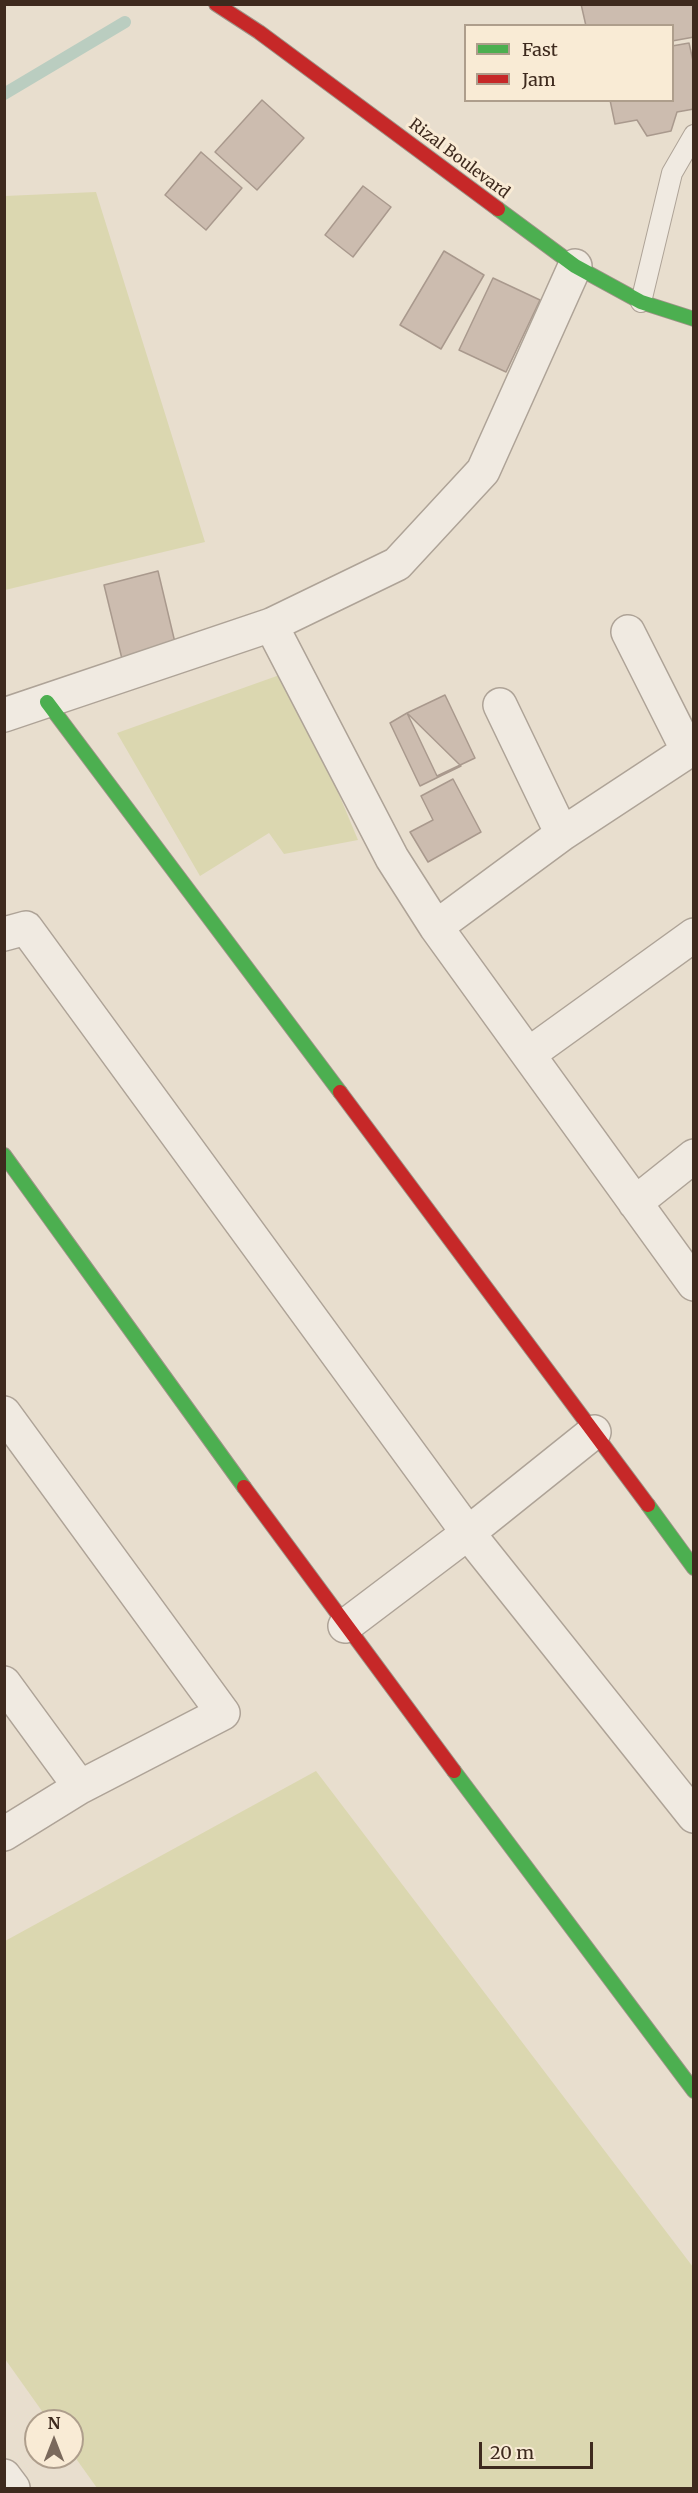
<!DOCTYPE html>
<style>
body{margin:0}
#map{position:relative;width:698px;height:2493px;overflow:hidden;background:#e8dece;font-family:Merriweather,serif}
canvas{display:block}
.frame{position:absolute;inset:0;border:6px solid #3e2a1e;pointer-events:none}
.legend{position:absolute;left:464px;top:24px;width:210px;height:78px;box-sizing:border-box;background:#f9ebd5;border:2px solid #ae9e8c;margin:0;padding:8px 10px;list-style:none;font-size:18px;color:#3e2a1e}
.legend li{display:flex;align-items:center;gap:12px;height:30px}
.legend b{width:30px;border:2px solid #ae9e8c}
.north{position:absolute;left:24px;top:2409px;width:60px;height:60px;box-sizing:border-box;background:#f9ebd5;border:2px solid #ae9e8c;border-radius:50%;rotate:0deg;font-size:16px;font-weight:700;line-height:24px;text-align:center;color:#3e2a1e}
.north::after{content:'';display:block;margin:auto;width:21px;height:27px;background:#7a695c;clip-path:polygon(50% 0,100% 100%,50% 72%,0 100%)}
.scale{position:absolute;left:479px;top:2442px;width:114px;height:27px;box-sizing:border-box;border:3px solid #3e2a1e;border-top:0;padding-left:8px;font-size:18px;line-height:21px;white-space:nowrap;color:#3e2a1e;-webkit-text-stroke:4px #f9ebd5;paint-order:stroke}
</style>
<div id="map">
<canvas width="698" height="2493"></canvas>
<div class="frame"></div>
<ul class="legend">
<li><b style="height:8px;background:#4caf50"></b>Fast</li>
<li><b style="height:8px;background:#c62828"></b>Jam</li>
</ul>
<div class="north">N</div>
<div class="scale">20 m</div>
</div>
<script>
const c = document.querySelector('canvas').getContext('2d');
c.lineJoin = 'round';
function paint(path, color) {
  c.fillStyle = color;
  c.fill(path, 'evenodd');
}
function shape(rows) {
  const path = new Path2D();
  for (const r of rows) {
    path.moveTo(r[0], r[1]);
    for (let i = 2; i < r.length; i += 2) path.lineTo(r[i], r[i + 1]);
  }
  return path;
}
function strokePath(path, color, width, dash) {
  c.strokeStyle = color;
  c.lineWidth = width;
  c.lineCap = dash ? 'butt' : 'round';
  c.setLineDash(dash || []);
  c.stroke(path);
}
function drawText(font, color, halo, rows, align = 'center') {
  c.font = font + ' Merriweather,serif';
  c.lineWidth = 6;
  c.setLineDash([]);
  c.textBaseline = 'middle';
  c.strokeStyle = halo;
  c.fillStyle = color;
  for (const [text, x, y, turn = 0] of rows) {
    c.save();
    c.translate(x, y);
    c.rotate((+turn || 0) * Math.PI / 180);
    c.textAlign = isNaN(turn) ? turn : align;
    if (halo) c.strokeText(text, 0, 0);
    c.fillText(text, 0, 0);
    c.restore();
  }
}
paint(shape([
 [96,192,205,542,5,590,5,196],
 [288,672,358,840,284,854,269,833,200,876,117,733],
 [316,1771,693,2267,693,2488,97,2488,72,2453,72,2421,49,2421,5,2359,5,1941]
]), '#dbd7b0');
strokePath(shape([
 [4,94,125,22]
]), '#bacdc0', 12);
const building = shape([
 [581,4,694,4,694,37,672,41,672,26,586,26,581,4],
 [689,43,694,65,694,109,677,112,671,131,647,136,637,120,615,124,610,100,672,100,672,46,689,43],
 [262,100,304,138,257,190,215,152,262,100],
 [201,152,242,188,206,230,165,195,201,152],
 [363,186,391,207,353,257,325,235,363,186],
 [444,251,484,275,441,349,400,325,444,251],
 [493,278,540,300,506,372,459,350,493,278],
 [158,571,177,651,123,663,104,585,158,571],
 [445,695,475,758,437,776,407,713,445,695],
 [407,713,461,766,420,786,390,723,407,713],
 [453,779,481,832,428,862,410,832,433,820,421,796,453,779]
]);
paint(building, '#ccbcaf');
strokePath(building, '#a9998d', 1.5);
const lane = shape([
 [641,302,672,173,694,135]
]);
const street = shape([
 [271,625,392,858,436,927,694,1284],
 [628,632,688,751],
 [500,705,562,834],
 [4,715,271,625,397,564,483,471,575,266],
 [436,927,562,834,694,747],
 [4,934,26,928,468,1533,694,1816],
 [529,1054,694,935],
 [635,1203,694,1156],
 [4,1413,223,1713,80,1787,4,1834],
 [345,1626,468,1533,594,1432],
 [4,1683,80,1787],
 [4,2476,13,2488]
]);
const fast = shape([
 [498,209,575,266,641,302,694,319],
 [47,702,340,1092],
 [4,1155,244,1487],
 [648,1505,694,1568],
 [454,1771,694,2091]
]);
const jam = shape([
 [216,4,259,32,498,209],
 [340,1092,648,1505],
 [244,1487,454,1771]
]);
strokePath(lane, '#aea397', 22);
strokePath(street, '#aea397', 36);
strokePath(fast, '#9d9387', 16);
strokePath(jam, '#9d9387', 16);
strokePath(lane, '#f0eae1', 20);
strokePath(street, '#f0eae1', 33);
strokePath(fast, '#4caf50', 14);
strokePath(jam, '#c62828', 14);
drawText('16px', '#3e2a1e', '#f9ebd5', [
 ["Rizal Boulevard",459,159,37]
]);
</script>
